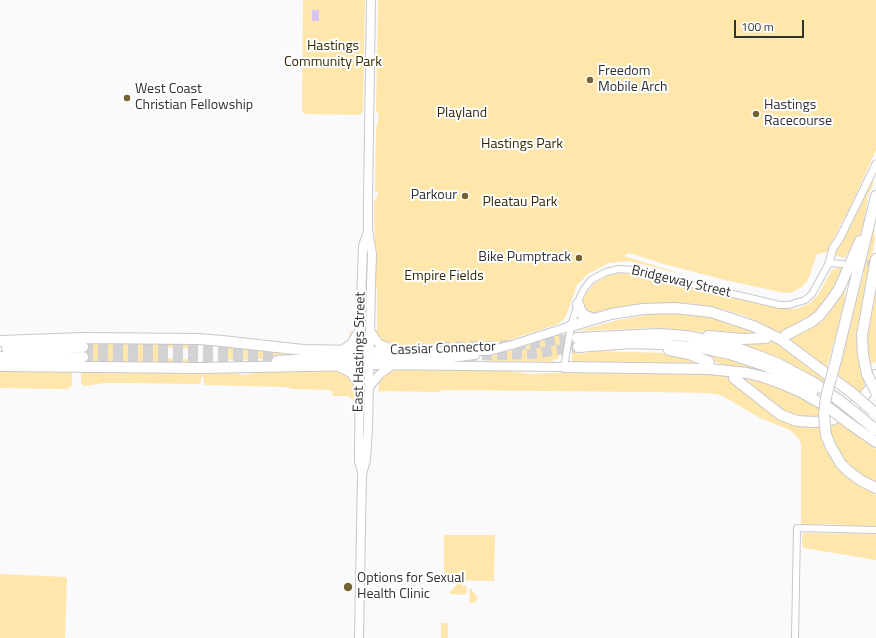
<!DOCTYPE html>
<style>
body{margin:0}
#map{position:relative;width:876px;height:638px;overflow:hidden;background:#faf9fc;font-family:"Titillium Web",sans-serif}
canvas{display:block}
.scale{position:absolute;left:734px;top:20px;width:70px;height:18px;box-sizing:border-box;border:2px solid #313132;border-top:0;padding-left:5px;font-size:12px;line-height:14px;white-space:nowrap;color:#313132;-webkit-text-stroke:3px #fff;paint-order:stroke}
</style>
<div id="map">
<canvas width="876" height="638"></canvas>
<div class="scale">100 m</div>
</div>
<script>
const c = document.querySelector('canvas').getContext('2d');
c.lineJoin = 'round';
function paint(path, color) {
  c.fillStyle = color;
  c.fill(path, 'evenodd');
}
function shape(rows) {
  const path = new Path2D();
  for (const r of rows) {
    path.moveTo(r[0], r[1]);
    for (let i = 2; i < r.length; i += 2) path.lineTo(r[i], r[i + 1]);
  }
  return path;
}
function strokePath(path, color, width, dash) {
  c.strokeStyle = color;
  c.lineWidth = width;
  c.lineCap = dash ? 'butt' : 'round';
  c.setLineDash(dash || []);
  c.stroke(path);
}
function drawText(font, color, halo, rows, align = 'center') {
  c.font = font + ' "Titillium Web",sans-serif';
  c.lineWidth = 4;
  c.setLineDash([]);
  c.textBaseline = 'middle';
  c.strokeStyle = halo;
  c.fillStyle = color;
  for (const [text, x, y, turn = 0] of rows) {
    c.save();
    c.translate(x, y);
    c.rotate((+turn || 0) * Math.PI / 180);
    c.textAlign = isNaN(turn) ? turn : align;
    if (halo) c.strokeText(text, 0, 0);
    c.fillText(text, 0, 0);
    c.restore();
  }
}
paint(shape([
 [303,0,365,0,363,111,360,115,305,114,302,112],
 [378,0,876,0,876,150,846,216,845,216,827,252,817,254,808,280,802,287,793,292,785,293,725,280,664,264,629,253,624,256,682,274,677,273,629,261,609,263,588,274,577,285,567,313,565,318,558,324,506,341,461,345,390,345,382,340,348,342,350,332,377,330,377,293,375,278,375,257,377,257,377,253,375,251,374,217,374,201,378,195,378,191,375,192,376,127,378,124,379,115,376,111],
 [872,181,874,182,873,186,868,195,864,223,857,242,846,255,844,258,834,255,834,251],
 [873,228,875,239,860,321,865,379,864,385,861,393,836,374,856,295,864,274,864,263],
 [842,266,845,267,834,290,826,303,811,317,784,331,779,333,748,317,722,309,694,304,661,303,632,305,594,313,587,312,582,305,583,299,587,292,595,283,607,276,622,273,782,309,796,309,810,303,818,295,832,270],
 [876,274,876,362,869,365,866,330],
 [851,275,846,284,844,304,827,367,787,338,814,326,818,323],
 [657,313,677,313,718,318,765,334,738,335,656,328,578,331,614,321],
 [576,330,578,354,596,351,666,353,680,355,708,365,572,362,572,350],
 [561,334,564,336,558,359,553,360,553,362,489,361,488,357,517,349],
 [86,341,175,343,195,345,197,349,162,347,162,358,197,360,193,364,85,362],
 [776,341,826,376,824,383,806,372,777,357,735,342,767,342],
 [221,344,297,353,296,357,240,360,222,359],
 [699,353,720,356,751,365,779,377,724,366],
 [8,369,71,371,72,372,72,385,68,389,55,389,0,388,0,371],
 [332,369,345,371,354,383,355,401,348,396,333,396,332,392,329,390,292,389,286,387,205,385,203,377,201,377,201,382,199,384,127,383,104,383,84,386,81,383,81,370,229,372,242,375,268,371],
 [397,370,508,371,530,374,574,372,690,373,700,375,727,374,726,376,731,381,731,382,737,387,739,386,759,403,819,428,825,449,836,466,847,477,876,495,876,528,829,524,801,525,801,444,799,439,790,430,760,418,721,395,709,393,644,392,442,390,438,392,381,391,378,394,379,383,382,378,388,373],
 [738,375,753,378,789,390,796,396,819,406,819,419,788,415],
 [839,420,876,449,876,483,857,472,845,462,832,439,829,424],
 [805,533,876,534,876,560,804,548,802,545,802,534],
 [444,535,495,535,494,581,444,580],
 [0,574,67,577,65,638,0,638],
 [459,582,462,585,466,586,467,593,465,593,465,595,450,594,450,592],
 [469,589,472,589,473,592,477,596,477,600,474,603,470,603],
 [441,623,448,623,448,638,441,638]
]), '#ffe7ac');
paint(shape([
 [312,10,319,10,319,21,312,21]
]), '#d8c5f6');
strokePath(shape([
 [858,263,876,263]
]), '#d2d1d4', 6, [6, 3]);
strokePath(shape([
 [83,347,274,351],
 [440,347,522,345,577,338],
 [467,356,532,354,578,347],
 [83,357,285,361]
]), '#d2d1d4', 10, [10, 5]);
const tertiary = shape([
 [564,367,571,326,580,297,584,289,591,280,606,272,619,269,632,270,780,305,789,305,805,300,812,294,829,263,843,264],
 [795,638,797,528,876,530]
]);
const secondary = shape([
 [829,263,833,248,840,238,876,164]
]);
const primary = shape([
 [370,331,379,344,393,349],
 [364,351,489,351,515,344,571,326],
 [365,362,376,359,392,358,452,358,475,355],
 [364,365,564,367],
 [369,387,380,374,391,366],
 [362,472,359,461,360,331,363,246,368,231],
 [359,638,362,474,366,460,368,429,371,285,372,254,368,230,368,199,371,0]
]);
const motorway = shape([
 [578,304,582,314,593,319],
 [571,326,611,314,643,309,675,308,711,312,753,326,780,339,852,393],
 [786,335,811,322,819,316,830,302,839,289,860,241],
 [708,336,743,339,766,338],
 [577,338,659,334,686,336,715,342,737,348,777,363,816,384,840,401],
 [0,341,83,338,199,339,222,341,303,350,360,351],
 [578,347,632,343,660,344,707,349,730,354,763,365,783,374,813,391],
 [7,348,83,347],
 [669,350,689,354,709,362],
 [343,351,352,344,360,331],
 [0,357,83,357],
 [836,360,876,196],
 [277,361,353,357],
 [0,366,200,368,360,365],
 [339,366,351,372,359,383],
 [564,367,709,369,747,373,764,377,780,383,801,392,829,408],
 [867,374,863,355,862,335,876,259],
 [734,378,781,415,797,421,815,422,831,420,846,413,863,397,869,390,876,375],
 [860,417,876,430],
 [850,424,876,442],
 [831,447,841,464,847,470,860,480,876,488]
]);
strokePath(tertiary, '#c8c7ca', 8);
strokePath(secondary, '#c8c7ca', 9);
strokePath(primary, '#c8c7ca', 10);
strokePath(motorway, '#c8c7ca', 12);
strokePath(tertiary, '#fff', 6);
strokePath(secondary, '#fff', 7);
strokePath(primary, '#fff', 8);
strokePath(motorway, '#fff', 10);
const motorwayBridge = shape([
 [867,374,876,392],
 [852,393,873,411],
 [840,401,860,417],
 [829,408,850,424],
 [831,447,826,435,824,415,826,397,836,360]
]);
strokePath(motorwayBridge, '#c8c7ca', 12, []);
strokePath(motorwayBridge, '#fff', 10);
for (const [x, y, r, color] of [
 [590,80,4,"#756231"],
 [127,98,4,"#756231"],
 [756,114,4,"#756231"],
 [465,196,4,"#756231"],
 [579,258,4,"#756231"],
 [348,587,5,"#756231"]
]) {
  const dot = new Path2D();
  dot.arc(x, y, r, 0, 2 * Math.PI);
  c.fillStyle = color;
  c.fill(dot);
  strokePath(dot, '#fff', 1.5);
}
drawText('14px', '#362900', '#fff', [
 ["Hastings",333,47],
 ["Community Park",333,63],
 ["Playland",462,114],
 ["Hastings Park",522,145],
 ["Pleatau Park",520,203],
 ["Empire Fields",444,277]
]);
drawText('14px', '#313132', '#fff', [
 ["Freedom",598,72],
 ["Mobile Arch",598,88],
 ["West Coast",135,90],
 ["Christian Fellowship",135,106],
 ["Hastings",764,106],
 ["Racecourse",764,122],
 ["Parkour",457,196,"right"],
 ["Bike Pumptrack",571,258,"right"],
 ["Options for Sexual",357,579],
 ["Health Clinic",357,595]
], 'left');
drawText('14px', '#313132', '#fff', [
 ["Bridgeway Street",681,282,13],
 ["Cassiar Connector",443,349,-2],
 ["East Hastings Street",360,352,-89]
]);
</script>
